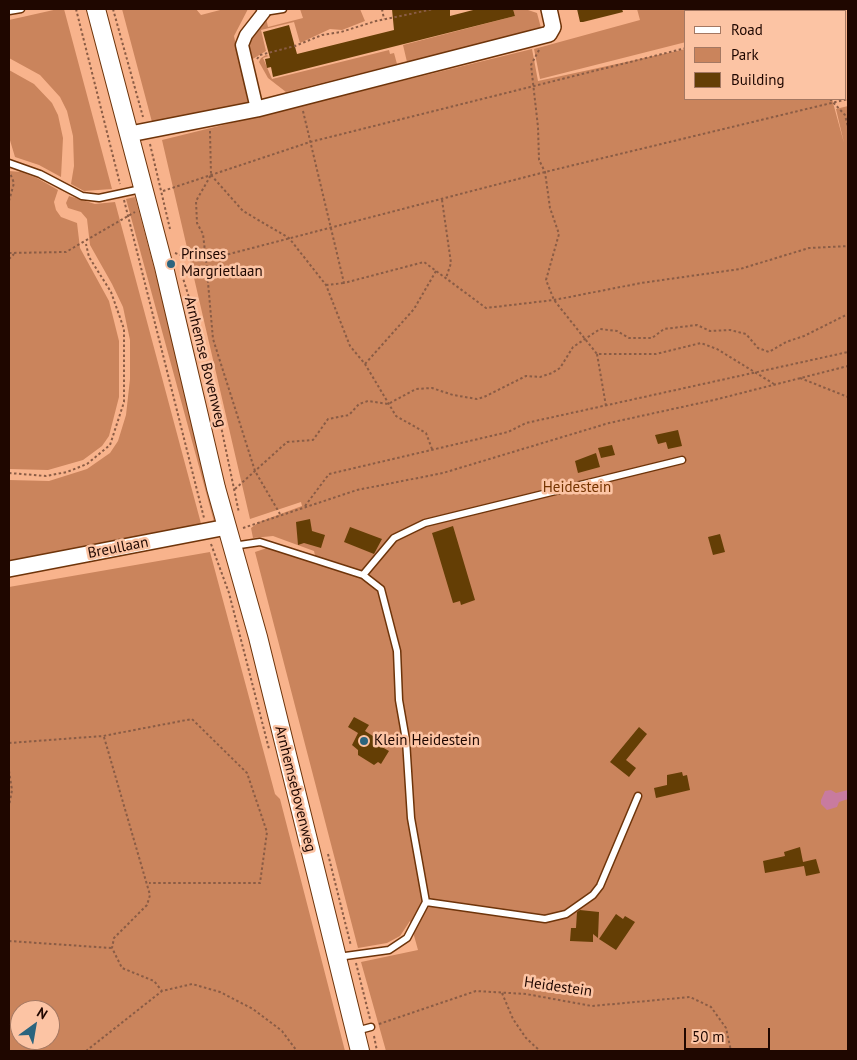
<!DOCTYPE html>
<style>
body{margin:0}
#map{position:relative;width:857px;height:1060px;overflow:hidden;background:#f8b38c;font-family:"PT Sans",sans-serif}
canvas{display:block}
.frame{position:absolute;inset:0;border:10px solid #1f0700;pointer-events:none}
.legend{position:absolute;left:684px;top:10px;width:162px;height:90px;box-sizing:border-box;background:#fcc4a4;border:1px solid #a47862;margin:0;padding:6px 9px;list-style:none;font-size:15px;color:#1f0700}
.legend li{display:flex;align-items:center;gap:10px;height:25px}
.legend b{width:25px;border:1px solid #a47862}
.north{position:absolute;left:10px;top:1000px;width:50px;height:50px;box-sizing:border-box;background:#fcc4a4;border:1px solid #a47862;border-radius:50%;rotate:32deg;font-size:14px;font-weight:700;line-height:20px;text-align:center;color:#1f0700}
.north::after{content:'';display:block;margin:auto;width:18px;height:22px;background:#2b647e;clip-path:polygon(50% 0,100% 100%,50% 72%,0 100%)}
.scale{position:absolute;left:684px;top:1028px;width:86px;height:22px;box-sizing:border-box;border:2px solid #1f0700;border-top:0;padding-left:6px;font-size:15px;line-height:18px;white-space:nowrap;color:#1f0700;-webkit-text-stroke:4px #fcc4a4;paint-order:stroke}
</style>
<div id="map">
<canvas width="857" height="1060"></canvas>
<div class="frame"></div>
<ul class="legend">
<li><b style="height:6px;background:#fff"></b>Road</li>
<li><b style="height:14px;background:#ca845c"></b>Park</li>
<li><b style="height:14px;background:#643e05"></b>Building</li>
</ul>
<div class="north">N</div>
<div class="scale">50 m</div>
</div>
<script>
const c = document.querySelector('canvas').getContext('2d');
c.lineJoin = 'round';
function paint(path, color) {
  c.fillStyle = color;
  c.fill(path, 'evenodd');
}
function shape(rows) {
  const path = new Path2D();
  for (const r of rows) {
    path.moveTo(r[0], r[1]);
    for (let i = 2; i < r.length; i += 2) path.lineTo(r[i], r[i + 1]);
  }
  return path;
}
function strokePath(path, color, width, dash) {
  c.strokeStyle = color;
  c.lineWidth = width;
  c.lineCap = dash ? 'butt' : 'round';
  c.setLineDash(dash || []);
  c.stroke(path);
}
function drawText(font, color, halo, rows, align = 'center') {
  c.font = font + ' "PT Sans",sans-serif';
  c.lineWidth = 5;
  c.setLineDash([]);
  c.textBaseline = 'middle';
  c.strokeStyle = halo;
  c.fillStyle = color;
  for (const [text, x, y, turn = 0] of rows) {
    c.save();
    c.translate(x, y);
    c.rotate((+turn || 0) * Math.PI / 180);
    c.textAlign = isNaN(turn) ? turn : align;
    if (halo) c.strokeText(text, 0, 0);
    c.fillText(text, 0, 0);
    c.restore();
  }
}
paint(shape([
 [58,9,64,9,112,189,84,191,71,184,74,166,73,136,67,111,60,97,40,75,9,58,9,20],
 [122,9,196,9,201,15,224,9,248,9,234,36,248,103,152,122],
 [300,9,360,9,365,21,342,30,330,29,300,43,294,22,261,30,266,51,251,60,248,43,266,18,268,27,303,18],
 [513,9,525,9,537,13,541,28,407,62,403,45,515,16],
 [637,9,817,9,808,11,686,11,686,42,540,79,534,49,640,20],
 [532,49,538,81,686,49,686,99,832,99,844,143,836,109,848,106,848,1051,386,1051,361,962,418,950,410,921,400,936,387,943,358,948,255,552,270,547,317,565,314,551,273,536,253,538,251,528,259,522,302,506,301,502,250,519,162,140],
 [389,50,390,54,394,53,397,64,286,92,268,78,259,62,261,58,266,55,269,56,263,58,272,79],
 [9,70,34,84,52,103,58,115,63,138,61,177,39,165,15,157,9,137],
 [9,171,21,172,37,178,58,190,54,202,56,210,61,217,77,223,80,248,109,301,119,341,119,397,109,436,102,446,83,460,48,470,9,469],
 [69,196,95,204,115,202,203,531,9,568,9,480,49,481,87,469,110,453,118,441,126,415,130,379,130,340,123,307,112,284,90,245,87,219,81,212,68,208,66,203],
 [135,197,223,525,216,529,126,199],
 [210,552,275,794,280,799,345,1051,9,1051,9,587],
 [20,1010,50,1010,50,1040,20,1040]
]), '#ca845c');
paint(shape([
 [831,790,836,793,848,790,848,799,839,802,837,807,827,810,821,804,821,800,825,791]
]), '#c87b9f');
paint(shape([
 [392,9,450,9,450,16,477,9,513,9,515,16,273,77,271,67,267,68,265,59,270,58,263,32,289,25,297,54,394,30],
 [577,9,622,9,623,12,583,22,580,22],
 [678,430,682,446,668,449,666,442,658,444,655,435],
 [612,445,615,455,601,458,598,448],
 [596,453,600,467,578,473,575,461],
 [310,519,312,531,325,535,321,548,304,543,298,545,296,522],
 [453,526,475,600,461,605,460,601,453,603,432,533],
 [350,527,382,539,374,554,344,542],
 [720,534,725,552,713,555,708,537],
 [354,717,369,725,365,731,376,738,373,742,389,751,381,764,378,762,374,765,358,755,358,750,352,745,358,733,348,727],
 [639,727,647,734,626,760,636,768,629,777,610,762],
 [682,772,683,776,687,775,690,790,656,798,654,788,667,785,667,775],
 [800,847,803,862,816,859,820,873,806,876,804,866,765,873,763,861,785,856,784,852],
 [580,910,599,912,598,938,593,934,593,942,570,941,571,928,576,928,577,912],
 [616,914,623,919,625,916,635,922,616,950,599,939]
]), '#643e05');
const service = shape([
 [9,11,21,9],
 [264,12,283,9],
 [9,163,40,174,82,196,99,198,141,189],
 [233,546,260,542,363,575,381,589,397,651,399,700,406,740,411,818,426,902,407,938,389,950,338,957],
 [363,575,394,538,425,523,682,460],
 [426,902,545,919,566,914,593,895,600,886,638,796],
 [356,1031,371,1027]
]);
const minor = shape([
 [257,109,242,45,246,35,264,12,263,9]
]);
const tertiary = shape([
 [130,134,257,109,549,34,553,27,549,9],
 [9,569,227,527]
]);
const secondary = shape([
 [96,9,164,267,216,488,258,637,360,1051]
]);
strokePath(service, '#6e340a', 9);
strokePath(minor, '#6e340a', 15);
strokePath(tertiary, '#6e340a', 18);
strokePath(secondary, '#6e340a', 20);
strokePath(shape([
 [76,9,120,184],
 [113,9,143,117],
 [382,9,384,19],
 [760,9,761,11],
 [827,11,837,9],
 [539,50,531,65,538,127,539,160,545,172,550,208,559,234,546,280,554,300,597,354,656,354,701,343,717,349,774,384],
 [257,59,260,55,295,46,322,35,341,32,376,21,434,9],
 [830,99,845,115,848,127],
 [303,111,344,283,424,262,486,308,554,300,641,283,740,269,809,248,848,246],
 [210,131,211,175,196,201,197,223,203,234,206,260,213,339,255,471,280,514],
 [150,144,170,229],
 [211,175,243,211,289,238,326,285,350,346,365,364,396,416,426,433,432,449],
 [163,191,310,142,686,48],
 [124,200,204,518],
 [442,200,451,263,446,278],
 [9,201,14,183,10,173],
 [9,253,66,252,135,212],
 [175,253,198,261,206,260,545,172,848,99],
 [9,259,14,254],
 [182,275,205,349,239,513],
 [326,285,344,283],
 [597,354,606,406],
 [365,364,414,309,436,271],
 [800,378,848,397],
 [9,473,46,476,67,472,87,464,110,445,124,402,124,329,111,292,89,257,86,244],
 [235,489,287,442,313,440,328,419,349,415,359,404,368,401,388,404,416,389,432,388,453,395,477,399,484,397,526,376,540,377,552,373,560,368,573,347,600,329,617,331,629,338,652,338,664,329,697,325,710,331,730,330,746,334,758,348,769,352,786,342,804,336,848,314],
 [305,506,329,474,508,432,526,423,848,352],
 [243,528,357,490,443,473,609,423,714,400,848,366],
 [211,544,229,593,269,749],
 [104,737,150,895,147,905,114,938,112,948,122,968,154,981,162,991],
 [9,743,103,736,192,719,247,773,267,832,260,883,149,883],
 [9,771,12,790,9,806],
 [328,854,351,946],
 [9,941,111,948],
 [356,963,370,1019],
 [502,993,513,1019,526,1038,540,1051],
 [379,1024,476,991,526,994,592,1006,690,997,711,1007,726,1028,731,1051],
 [374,1036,377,1051],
 [86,1051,162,991,192,984,220,992,253,1009,282,1031,297,1051]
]), '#8a5c45', 2, [2.5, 2.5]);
strokePath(service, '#fff', 6);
strokePath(minor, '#fff', 12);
strokePath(tertiary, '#fff', 15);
strokePath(secondary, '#fff', 18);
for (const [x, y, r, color] of [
 [171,264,5,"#2b647e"],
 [364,741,5,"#2b647e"]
]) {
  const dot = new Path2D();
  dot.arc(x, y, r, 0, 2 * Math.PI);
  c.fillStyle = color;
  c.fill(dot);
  strokePath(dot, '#fcc4a4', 2);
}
drawText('15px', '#1f0700', '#fcc4a4', [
 ["Prinses",181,255],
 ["Margrietlaan",181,272],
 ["Klein Heidestein",374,741]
], 'left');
drawText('15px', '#1f0700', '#fcc4a4', [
 ["Arnhemse Bovenweg",205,362,76],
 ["Breullaan",118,548,-11],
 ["Arnhemsebovenweg",295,789,76],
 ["Heidestein",558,987,8]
]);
drawText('15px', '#753400', '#fcc4a4', [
 ["Heidestein",577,488]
]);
</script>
